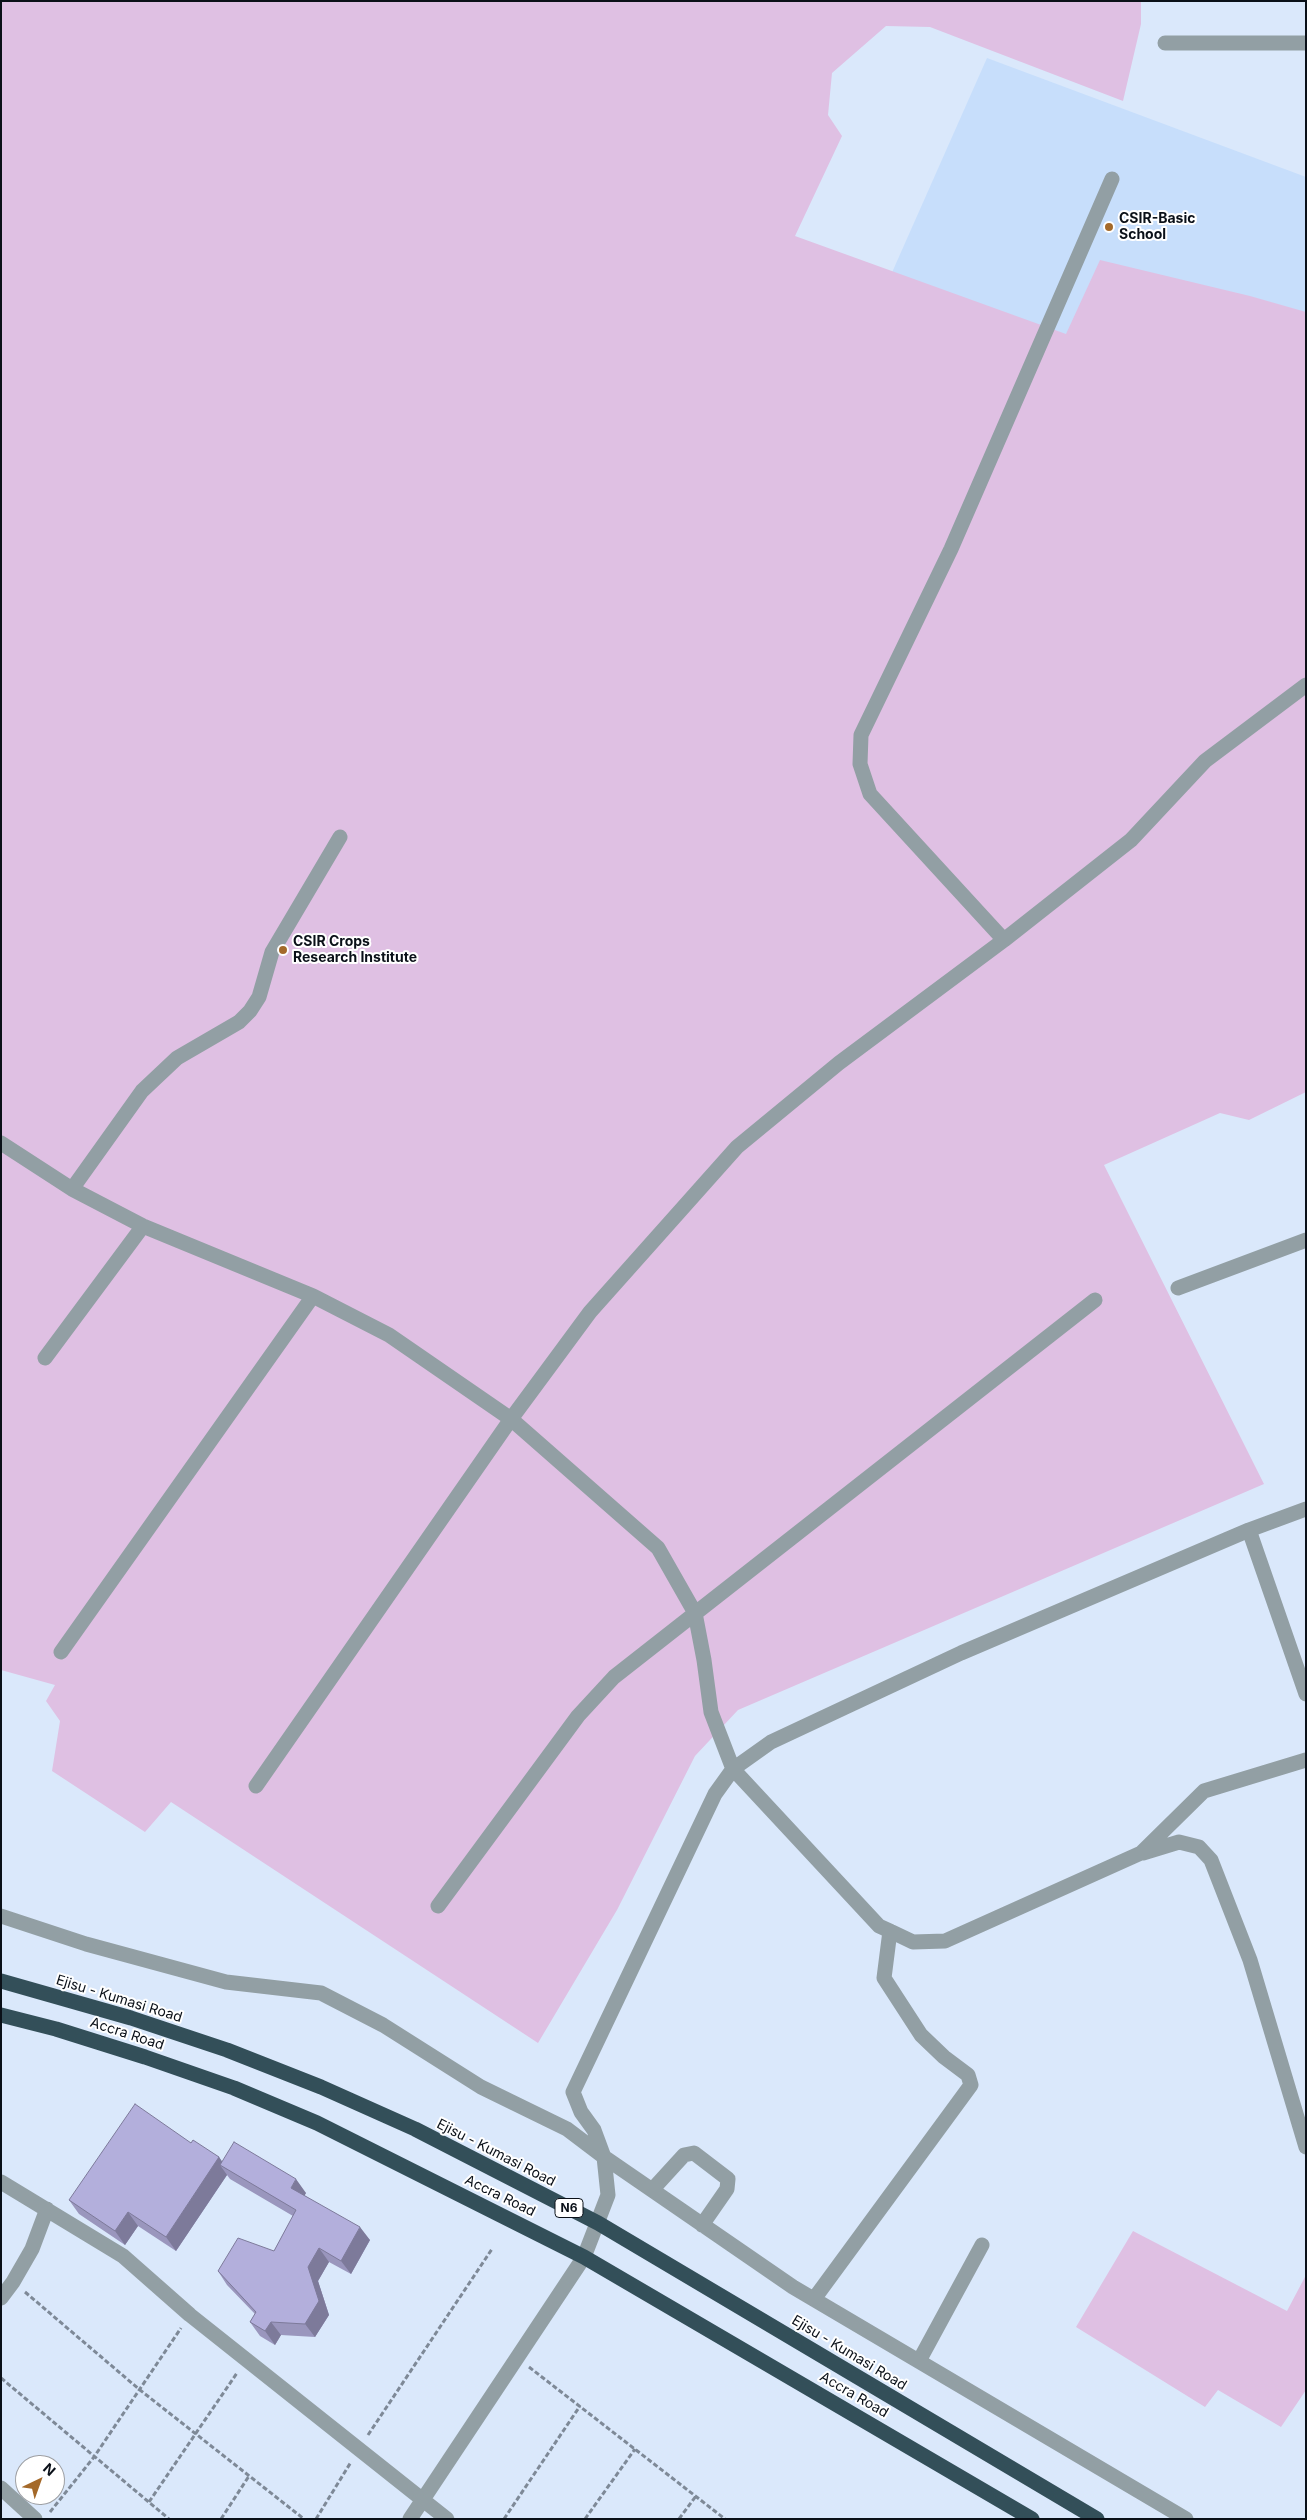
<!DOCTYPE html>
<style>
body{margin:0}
#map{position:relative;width:1307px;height:2520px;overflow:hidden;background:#dae8fb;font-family:Inter,sans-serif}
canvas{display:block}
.frame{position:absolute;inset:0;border:2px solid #0a1018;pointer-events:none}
.north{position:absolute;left:15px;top:2455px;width:50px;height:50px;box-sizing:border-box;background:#fff;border:1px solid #9d9fa3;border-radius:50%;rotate:42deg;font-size:14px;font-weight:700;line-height:20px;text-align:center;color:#0a1018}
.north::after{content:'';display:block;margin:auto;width:18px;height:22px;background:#a4692a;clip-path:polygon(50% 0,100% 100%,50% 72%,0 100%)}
</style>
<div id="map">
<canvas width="1307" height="2520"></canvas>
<div class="frame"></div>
<div class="north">N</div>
</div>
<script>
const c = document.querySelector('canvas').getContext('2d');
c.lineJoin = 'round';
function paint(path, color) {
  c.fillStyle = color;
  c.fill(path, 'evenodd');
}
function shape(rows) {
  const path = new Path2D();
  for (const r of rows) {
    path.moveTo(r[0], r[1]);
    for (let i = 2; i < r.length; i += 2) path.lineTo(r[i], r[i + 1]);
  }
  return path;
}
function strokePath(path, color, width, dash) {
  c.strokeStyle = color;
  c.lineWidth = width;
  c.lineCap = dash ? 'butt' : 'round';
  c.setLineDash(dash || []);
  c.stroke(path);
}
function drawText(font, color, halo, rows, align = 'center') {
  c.font = font + ' Inter,sans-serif';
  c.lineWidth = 4;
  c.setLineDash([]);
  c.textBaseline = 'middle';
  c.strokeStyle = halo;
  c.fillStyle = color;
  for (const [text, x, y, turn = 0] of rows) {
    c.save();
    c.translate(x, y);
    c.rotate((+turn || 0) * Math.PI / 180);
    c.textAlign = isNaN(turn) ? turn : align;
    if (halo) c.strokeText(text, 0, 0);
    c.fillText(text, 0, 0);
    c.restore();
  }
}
paint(shape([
 [987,58,1306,177,1306,401,1297,425,890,277]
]), '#c7defb');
paint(shape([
 [1,1,1141,1,1141,24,1123,101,930,27,886,26,832,73,828,115,842,136,795,236,1066,334,1100,260,1250,296,1306,312,1306,1092,1249,1120,1220,1113,1104,1165,1264,1484,738,1710,695,1756,617,1910,538,2043,171,1802,145,1832,52,1771,60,1721,46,1701,55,1685,1,1670],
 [1133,2231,1287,2311,1306,2275,1306,2390,1281,2427,1218,2390,1205,2407,1076,2327]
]), '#dfc0e3');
strokePath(shape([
 [25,2292,140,2390,304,2519],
 [529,2367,725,2519],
 [1,2378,169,2519],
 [368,2435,492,2249],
 [149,2502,237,2373],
 [50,2512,94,2457,181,2328],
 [221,2519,249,2476],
 [316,2519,351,2462],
 [504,2519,580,2406],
 [585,2519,635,2449],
 [679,2519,696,2496]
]), '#7e8997', 3, [5, 2.5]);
strokePath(shape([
 [1165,43,1306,43],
 [1004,940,870,794,860,764,861,735,951,549,1112,179],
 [1,1143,72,1189,143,1226,313,1296,389,1335,511,1419,658,1548,695,1613,704,1660,711,1712,733,1769,879,1926,890,1931,913,1942,945,1941,1141,1853,1204,1791,1306,1760],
 [72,1189,142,1091,177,1058,239,1022,250,1011,259,997,272,952,340,837],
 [1178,1288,1306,1240],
 [45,1358,143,1226],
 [1249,1530,1306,1694],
 [61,1652,313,1296],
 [256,1786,511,1419,590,1312,737,1147,839,1063,1004,940,1131,840,1205,761,1306,685],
 [1143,1853,1179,1842,1199,1847,1211,1860,1250,1960,1306,2147],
 [438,1906,578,1716,614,1677,1095,1300],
 [1,1916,86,1944,226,1982,321,1993,383,2025,481,2087,567,2129,604,2157,793,2287,1186,2519],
 [1,2182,123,2256,190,2315,447,2519],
 [652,2190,684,2155,694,2153,728,2179,727,2189,702,2225],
 [1,2298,13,2282,32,2249,47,2209],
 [814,2299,971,2085,968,2075,944,2057,921,2035,884,1978,890,1931],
 [919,2361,982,2245],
 [1,2488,35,2519],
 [410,2519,584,2257,608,2195,604,2157,594,2130,581,2112,573,2092,715,1794,733,1769,771,1742,961,1653,1249,1530,1306,1509]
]), '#929fa4', 15);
strokePath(shape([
 [1,1981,131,2018,227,2050,321,2087,415,2129,598,2223,1097,2519],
 [1,2015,56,2029,145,2057,234,2088,317,2123,584,2257,1032,2519]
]), '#334f59', 15);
paint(shape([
 [191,2143,219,2157,222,2162,306,2193,304,2195,370,2240,351,2274,329,2262,318,2281,329,2315,315,2337,281,2335,275,2345,260,2336,250,2322,255,2314,227,2285,218,2271,274,2251,293,2216,230,2179,227,2175,176,2251,138,2226,125,2245,79,2214,69,2200]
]), '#9a96bd');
paint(shape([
 [219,2157,228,2170,220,2165,227,2175,176,2251,166,2237],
 [296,2179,306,2193,301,2202,291,2188],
 [128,2212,138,2226,125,2245,115,2231],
 [360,2227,370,2240,351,2274,341,2261],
 [319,2248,329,2262,318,2281,329,2315,315,2337,305,2324,308,2267],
 [271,2322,281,2335,275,2345,265,2331]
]), '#7d7a9a');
const building = shape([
 [135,2104,191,2143,193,2140,219,2157,166,2237,128,2212,115,2231,69,2200,135,2104],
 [234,2142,296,2179,291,2188,360,2227,341,2261,319,2248,308,2267,319,2301,305,2324,271,2322,265,2331,250,2322,256,2312,218,2271,238,2238,274,2251,296,2210,220,2165,234,2142]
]);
paint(building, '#b3afdc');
strokePath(building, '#7d7a9a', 1);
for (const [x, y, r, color] of [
 [1109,227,5,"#a4692a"],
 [283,950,5,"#a4692a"]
]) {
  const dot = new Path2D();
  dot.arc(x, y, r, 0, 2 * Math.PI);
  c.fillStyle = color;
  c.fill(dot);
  strokePath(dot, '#fff', 2);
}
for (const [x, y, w] of [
 [569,2208,28]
]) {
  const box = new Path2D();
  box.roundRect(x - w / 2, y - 9.5, w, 19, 4);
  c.fillStyle = '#fff';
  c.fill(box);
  strokePath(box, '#0a1018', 1);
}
drawText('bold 12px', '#0a1018', null, [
 ["N6",569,2208]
]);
drawText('bold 14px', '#0a1018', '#fff', [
 ["CSIR-Basic",1119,219],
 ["School",1119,235],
 ["CSIR Crops",293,942],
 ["Research Institute",293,958]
], 'left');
drawText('14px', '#0a1018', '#fff', [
 ["Ejisu - Kumasi Road",119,1999,17],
 ["Accra Road",127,2034,18],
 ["Ejisu - Kumasi Road",496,2153,27],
 ["Accra Road",500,2196,26],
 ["Ejisu - Kumasi Road",849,2353,31],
 ["Accra Road",854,2395,30]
]);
</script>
